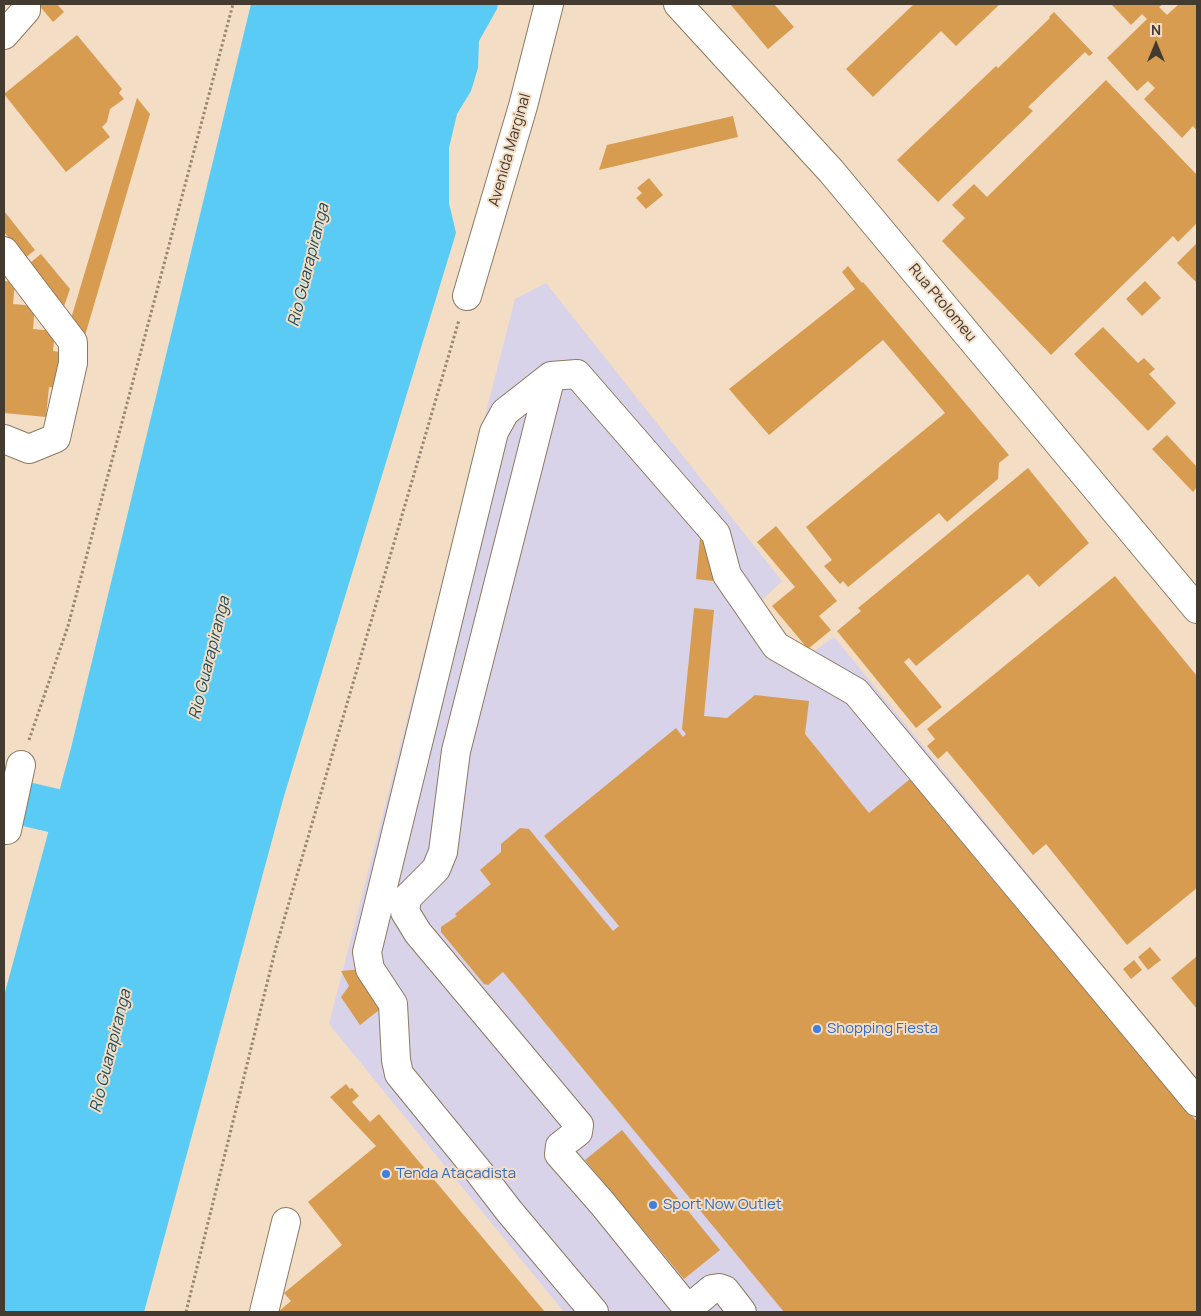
<!DOCTYPE html>
<style>
body{margin:0}
#map{position:relative;width:1201px;height:1316px;overflow:hidden;background:#f3ddc4;font-family:Manrope,sans-serif}
canvas{display:block}
.frame{position:absolute;inset:0;border:5px solid #433a30;pointer-events:none}
.north{position:absolute;left:1131px;top:20px;width:50px;height:50px;-webkit-text-stroke:4px #f3ddc4;paint-order:stroke;rotate:0deg;font-size:14px;font-weight:700;line-height:20px;text-align:center;color:#433a30}
.north::after{content:'';display:block;margin:auto;width:18px;height:22px;background:#433a30;clip-path:polygon(50% 0,100% 100%,50% 72%,0 100%)}
</style>
<div id="map">
<canvas width="1201" height="1316"></canvas>
<div class="frame"></div>
<div class="north">N</div>
</div>
<script>
const c = document.querySelector('canvas').getContext('2d');
c.lineJoin = 'round';
function paint(path, color) {
  c.fillStyle = color;
  c.fill(path, 'evenodd');
}
function shape(rows) {
  const path = new Path2D();
  for (const r of rows) {
    path.moveTo(r[0], r[1]);
    for (let i = 2; i < r.length; i += 2) path.lineTo(r[i], r[i + 1]);
  }
  return path;
}
function strokePath(path, color, width, dash) {
  c.strokeStyle = color;
  c.lineWidth = width;
  c.lineCap = dash ? 'butt' : 'round';
  c.setLineDash(dash || []);
  c.stroke(path);
}
function drawText(font, color, halo, rows, align = 'center') {
  c.font = font + ' Manrope,sans-serif';
  c.lineWidth = 4;
  c.setLineDash([]);
  c.textBaseline = 'middle';
  c.strokeStyle = halo;
  c.fillStyle = color;
  for (const [text, x, y, turn = 0] of rows) {
    c.save();
    c.translate(x, y);
    c.rotate((+turn || 0) * Math.PI / 180);
    c.textAlign = isNaN(turn) ? turn : align;
    if (halo) c.strokeText(text, 0, 0);
    c.fillText(text, 0, 0);
    c.restore();
  }
}
paint(shape([
 [546,283,782,581,760,602,806,657,834,637,1197,1080,1197,1312,564,1312,329,1024,515,299]
]), '#d9d3e9');
paint(shape([
 [251,4,498,4,497,9,479,41,478,68,471,91,457,114,449,148,449,203,456,233,284,796,144,1312,4,1312,4,996,71,748]
]), '#5acbf4');
strokePath(shape([
 [4,799,112,824]
]), '#5acbf4', 44);
paint(shape([
 [38,4,57,4,64,12,53,22],
 [730,4,774,4,794,27,768,49],
 [914,4,1000,4,956,46,941,31,873,97,846,69],
 [1111,4,1163,4,1159,7,1167,15,1179,4,1197,4,1197,131,1193,126,1182,138,1144,99,1155,88,1148,81,1137,91,1107,58,1147,19,1142,14,1131,25],
 [1054,12,1093,53,1089,56,1085,52,1028,107,1033,111,938,202,897,160,996,66,998,68,1050,18,1049,17],
 [77,35,122,89,119,93,124,99,110,109,107,122,102,127,110,137,66,172,4,94],
 [1106,80,1197,175,1197,223,1178,242,1173,236,1051,355,942,241,965,218,952,205,974,184,987,197],
 [137,98,150,114,84,339,70,322],
 [733,116,738,137,599,170,607,145],
 [649,178,663,195,646,209,636,198,642,193,637,188],
 [4,211,35,250,25,258,4,232],
 [1197,243,1197,283,1177,263],
 [41,254,70,289,62,312,25,267],
 [848,266,862,283,863,282,1009,455,999,463,998,479,947,522,939,513,848,587,843,581,840,584,824,566,832,560,806,527,945,413,883,340,769,435,729,389,855,289,842,272],
 [4,281,15,282,13,304,35,306,33,329,55,331,53,351,66,353,58,388,49,387,46,417,4,413],
 [1145,281,1161,298,1142,316,1126,299],
 [1103,327,1138,363,1144,358,1155,369,1149,374,1176,403,1148,431,1074,354],
 [1167,435,1197,467,1197,487,1193,492,1152,449],
 [1028,468,1089,543,1039,587,1028,574,916,666,909,658,904,662,942,707,916,728,837,631,861,611,858,608],
 [776,526,837,601,819,616,831,630,808,649,772,606,795,587,757,542],
 [701,527,717,546,713,581,696,579],
 [1115,576,1197,676,1197,888,1127,945,1046,844,1033,855,947,751,938,759,927,746,935,739,927,729],
 [694,608,714,610,704,716,727,718,755,695,809,701,805,734,869,813,910,779,998,886,1004,882,1194,1112,1191,1114,1197,1122,1197,1312,784,1312,503,972,488,985,484,984,441,932,441,927,457,916,455,914,491,884,480,870,501,852,501,844,520,828,529,829,613,931,619,926,544,836,676,728,683,737,686,734,682,729],
 [1150,947,1161,960,1148,970,1138,957],
 [1197,956,1197,1009,1171,978],
 [1134,960,1142,970,1131,979,1123,969],
 [362,969,388,1003,360,1025,341,997,349,986,341,971],
 [346,1084,350,1089,352,1088,359,1096,352,1102,370,1122,379,1114,545,1312,278,1312,291,1301,284,1293,342,1245,308,1202,376,1146,330,1097],
 [622,1130,720,1250,684,1279,585,1160]
]), '#d79c50');
const minor = shape([
 [678,4,831,171,1197,609],
 [4,35,26,10,26,4],
 [4,251,73,342,73,363,56,438,29,449,4,439],
 [467,296,523,106,549,4],
 [551,376,456,751,443,852,436,869,407,898,405,912,418,933,579,1125,578,1132,560,1146,559,1154,602,1203,688,1309,712,1289,719,1288,725,1290,742,1312],
 [7,830,21,765],
 [264,1312,286,1222],
 [594,1312,509,1211,479,1172,399,1074,396,1060,393,1004,370,969,367,952,494,432,505,412,551,376,577,374,716,534,727,575,776,646,856,692,1197,1102]
]);
strokePath(minor, '#8d7962', 30);
strokePath(shape([
 [29,740,68,626,233,4],
 [186,1312,276,947,459,320]
]), '#968776', 3, [2.5, 2.5]);
strokePath(minor, '#fff', 28);
for (const [x, y, r, color] of [
 [817,1029,5,"#3f7fe0"],
 [386,1174,5,"#3f7fe0"],
 [653,1205,5,"#3f7fe0"]
]) {
  const dot = new Path2D();
  dot.arc(x, y, r, 0, 2 * Math.PI);
  c.fillStyle = color;
  c.fill(dot);
  strokePath(dot, '#f3ddc4', 2);
}
drawText('15px', '#433a30', '#f3ddc4', [
 ["Avenida Marginal",510,150,-74],
 ["Rua Ptolomeu",942,303,50]
]);
drawText('15px', '#366cbe', '#f3ddc4', [
 ["Shopping Fiesta",827,1029],
 ["Tenda Atacadista",396,1174],
 ["Sport Now Outlet",663,1205]
], 'left');
drawText('italic 16px', '#205061', '#f3ddc4', [
 ["Rio Guarapiranga",309,265,-76],
 ["Rio Guarapiranga",210,658,-76],
 ["Rio Guarapiranga",111,1051,-76]
]);
</script>
